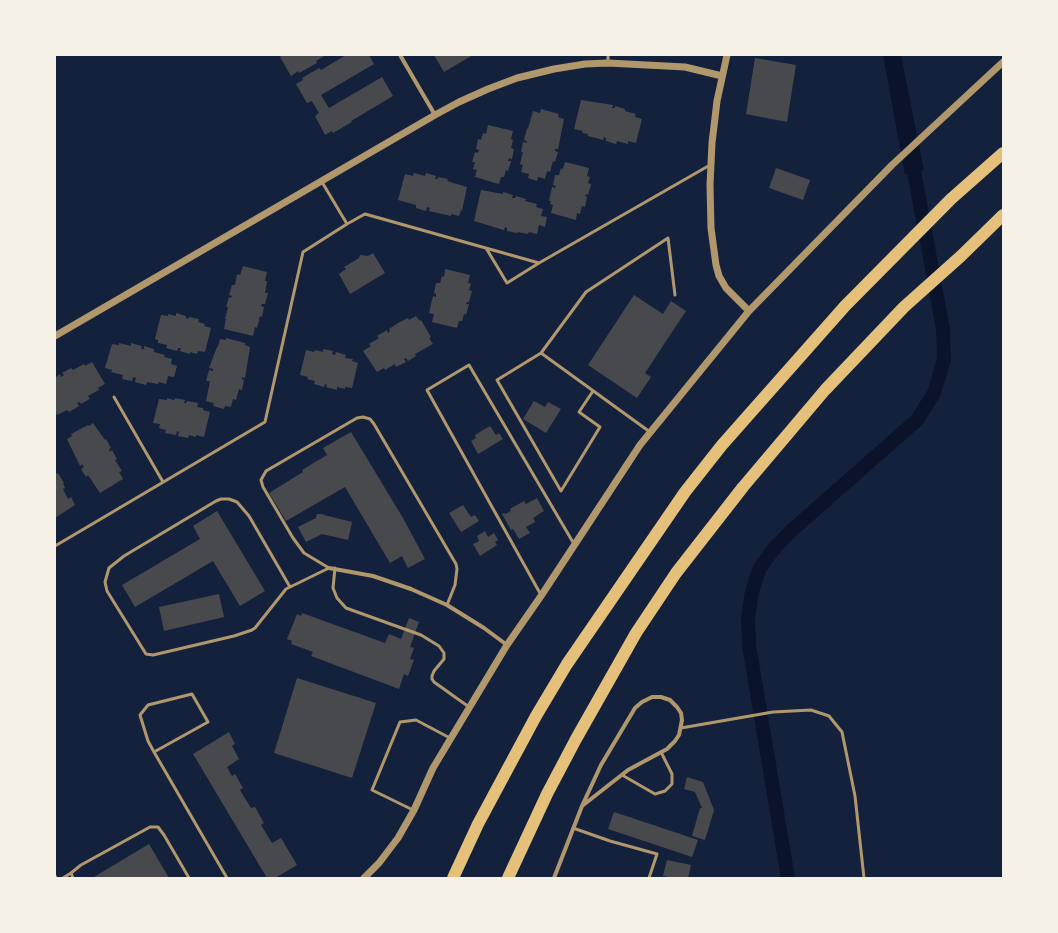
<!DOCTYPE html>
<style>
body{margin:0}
#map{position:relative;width:1058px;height:933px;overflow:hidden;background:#14213d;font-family:"Golos Text",sans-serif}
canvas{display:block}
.frame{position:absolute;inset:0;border:56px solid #f6f1e7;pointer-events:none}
</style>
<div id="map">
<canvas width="1058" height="933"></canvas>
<div class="frame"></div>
</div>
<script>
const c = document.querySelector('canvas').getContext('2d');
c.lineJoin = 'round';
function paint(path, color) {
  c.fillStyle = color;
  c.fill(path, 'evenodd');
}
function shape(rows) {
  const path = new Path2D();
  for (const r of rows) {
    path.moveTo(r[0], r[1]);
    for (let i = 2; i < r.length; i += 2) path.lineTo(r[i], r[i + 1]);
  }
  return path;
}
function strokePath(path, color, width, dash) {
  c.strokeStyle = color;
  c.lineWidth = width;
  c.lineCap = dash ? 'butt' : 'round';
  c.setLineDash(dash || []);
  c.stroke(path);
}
paint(shape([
 [883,55,901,55,924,170,905,175]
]), '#0b132b');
strokePath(shape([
 [788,878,749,645,748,618,752,591,760,568,772,551,791,531,917,420,934,393,944,359,943,329,911,155]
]), '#0b132b', 14);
paint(shape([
 [282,55,326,55,316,61,317,63,299,73,298,71,291,76,280,57],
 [346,55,369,55,374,64,321,95,329,108,382,77,393,96,351,121,352,122,333,133,332,131,325,135,315,116,319,113,312,101,307,103,296,84,303,80,302,78,319,68,321,70],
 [434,55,473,55,444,72],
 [755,58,796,65,787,122,746,114],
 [581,100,613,105,612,108,615,108,615,106,625,109,625,111,636,114,635,117,642,119,636,143,628,141,628,144,617,141,616,144,606,141,606,138,604,137,603,140,588,136,588,134,582,133,583,131,574,129],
 [541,109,559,114,558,117,564,119,558,149,555,149,555,151,558,152,555,162,553,161,550,172,547,171,545,179,538,177,537,181,528,178,529,174,521,172,523,165,520,164,523,152,521,152,523,142,526,143,527,141,524,140,527,128,528,129,533,111,540,113],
 [488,125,513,131,511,139,513,140,511,148,514,149,512,159,509,158,508,161,511,161,508,171,506,170,504,177,501,177,499,184,475,177,477,170,473,169,475,162,472,162,475,152,478,153,479,150,476,149,478,139,481,140,483,133,486,134],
 [565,162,589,168,587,176,590,177,588,183,591,184,588,195,586,194,585,196,587,197,585,207,582,206,580,214,577,213,576,220,551,213,553,205,550,204,551,201,549,201,552,187,555,188,556,186,553,185,555,175,559,175,561,168,563,169],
 [776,168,810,180,803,200,769,188],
 [414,173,425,176,426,173,436,176,435,179,438,179,438,177,448,179,447,181,467,187,462,211,461,210,459,216,451,214,451,216,429,211,430,208,427,207,426,211,416,208,416,205,398,200,405,174,413,176],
 [481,190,503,194,503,192,513,195,512,198,515,198,516,196,526,199,525,201,537,204,536,207,543,209,541,216,547,217,545,227,539,225,537,234,529,232,528,234,518,232,517,233,507,231,507,228,505,227,504,230,474,221],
 [373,253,385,273,350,294,339,274,346,269,344,267,359,258,360,255,368,256],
 [243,266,267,272,265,281,267,281,265,293,268,293,265,304,262,304,261,306,264,307,262,317,260,316,257,328,255,327,253,336,224,329,226,319,225,319,228,307,226,307,229,297,231,298,232,296,229,295,232,285,235,285,237,274,240,275],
 [445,269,470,275,468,283,471,284,469,290,472,291,469,302,467,302,466,304,469,304,466,315,464,314,462,321,459,321,457,328,432,322,434,314,429,313,433,296,436,297,436,294,434,293,436,283,440,283,442,276,444,277],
 [634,295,663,314,671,301,686,311,645,373,651,377,637,398,588,365],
 [176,313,186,316,186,318,188,319,189,317,199,319,198,322,205,324,204,326,211,328,205,352,198,351,197,354,190,352,190,354,180,351,181,348,178,348,177,351,166,348,167,345,158,343,158,340,155,339,161,315,168,316,168,314,176,316],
 [416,316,420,321,421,320,431,337,429,338,433,344,415,354,416,356,408,361,406,358,404,359,406,362,396,367,395,364,385,370,384,368,377,372,363,351,371,346,369,344,379,338,377,336,387,330,388,333,390,331,389,329,398,323,408,318,409,320],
 [226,338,245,343,245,345,250,347,245,378,242,377,242,379,244,380,242,390,239,389,236,400,233,399,231,407,225,406,224,409,213,406,214,403,206,401,210,381,206,381,209,370,213,371,213,369,209,368,217,347,218,347,220,339,226,340],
 [119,343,131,346,131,343,142,346,141,349,144,349,144,346,154,349,154,352,165,355,164,357,172,359,171,364,177,366,174,377,168,376,166,384,159,382,158,384,147,382,146,385,135,382,136,378,133,377,132,381,122,379,123,375,111,372,112,370,105,368,112,344,119,345],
 [323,349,333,351,332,354,335,355,336,352,346,355,345,358,353,359,352,361,358,363,352,388,345,387,345,389,337,387,337,390,326,387,327,385,325,384,324,387,314,384,315,381,307,379,308,377,300,375,306,350,314,352,315,350,323,352],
 [92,362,105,384,98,388,99,390,88,396,90,399,81,404,80,402,77,403,79,406,69,412,67,410,57,415,56,413,55,413,55,378,60,374,61,377,64,375,62,373,71,368,73,370,84,364,85,366],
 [167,398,174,400,175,398,185,400,184,403,186,403,187,401,198,403,197,407,203,408,203,410,210,412,204,437,196,435,196,437,189,435,188,438,178,436,179,432,177,431,176,435,165,433,166,430,159,428,160,424,153,423,159,399,167,400],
 [534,401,545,407,548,402,561,409,546,433,523,419],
 [93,423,105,440,106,439,111,448,109,449,110,452,112,450,117,459,115,460,122,471,119,472,123,479,100,493,88,475,86,477,81,469,84,467,82,464,80,466,67,439,72,436,71,434,88,425,89,426],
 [490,426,496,435,499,433,503,439,478,454,471,441,476,438,475,435],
 [351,432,403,518,425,559,408,568,402,556,390,563,345,487,286,521,269,493,303,472,302,470,327,455,323,448],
 [55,471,57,474,58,473,64,483,63,483,65,488,63,489,68,499,71,497,75,505,55,518],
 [537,498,544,511,533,518,535,522,526,527,530,533,519,539,513,529,511,530,502,514,504,513,505,514,511,511,510,509,524,501,526,504],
 [463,505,471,517,475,515,479,521,461,532,449,513],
 [217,511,265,591,240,606,213,561,135,607,122,585,200,539,193,526],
 [317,514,323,514,324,515,352,522,348,540,322,534,306,542,298,527,316,518],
 [485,531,488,537,494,533,498,540,495,542,497,545,480,556,473,544,479,541,477,536],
 [219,594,224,617,164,631,159,607],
 [302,613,385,643,389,634,401,639,409,618,419,622,410,647,414,648,410,659,414,660,408,676,404,674,399,689,311,656,313,652,291,644,292,641,287,639,297,614,301,616],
 [297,678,376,703,352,778,274,753],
 [229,732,235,744,232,746,239,759,227,767,232,776,235,774,243,788,240,790,251,808,255,807,264,823,261,825,272,843,281,838,297,865,275,878,267,878,193,754],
 [687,777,703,782,714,810,705,840,692,836,700,808,702,808,695,792,684,789],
 [614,812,698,840,692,857,608,829],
 [149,844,169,878,94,878,94,877],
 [667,860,691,865,688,878,672,878,663,876]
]), '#48494c');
strokePath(shape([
 [608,55,608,63],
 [347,224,365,214,539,263,710,165],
 [486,248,507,283,539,263],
 [541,353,497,380,561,491,600,427,579,412,593,391],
 [114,397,163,482],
 [650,432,541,353,586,292,668,238,675,295],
 [55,546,265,422,303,252,347,224,322,182],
 [329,568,304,553,293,538,263,487,261,480,266,471,357,418,363,417,370,419,374,424,456,564,457,569,455,585,447,605],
 [335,568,333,588,337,598,346,608,421,635,439,646,444,653,444,659,434,671,432,676,432,679,434,682,469,707],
 [290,587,249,516,237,502,229,499,221,499,216,501,124,556,109,568,105,582,107,591,146,654,153,655,234,636,252,630,255,628,286,589,329,568],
 [541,595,427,390,469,365,574,544],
 [681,728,773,712,811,710,829,716,842,732,855,796,864,878],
 [154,752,208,722,192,694,148,705,140,715,148,741,154,752,227,878],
 [622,775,655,794,665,791,672,784,672,774,661,752],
 [413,810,372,790,400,722,416,720,450,738],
 [573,828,610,841,657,854,649,878],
 [55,876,56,878],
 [63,878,71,873],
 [73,878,71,873,81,865,150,827,158,827,164,835,189,878]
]), '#b1986c', 3);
strokePath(shape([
 [400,55,435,115],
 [329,568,373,576,411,589,447,605,484,628,507,645],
 [554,878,582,806,601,765,635,708,642,702,652,697,661,697,670,700,677,707,681,713,682,720,679,735,675,741,667,749,628,770,582,806]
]), '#b1986c', 4);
strokePath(shape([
 [727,55,717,101,712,143,710,185,711,228,716,265,719,276,726,288,749,311],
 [55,336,435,115,459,102,488,89,517,78,554,69,585,64,608,63,685,67,722,76],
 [364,878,379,863,398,838,414,810,433,768,507,645,541,596,640,445,749,311,892,165,1003,62]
]), '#b1986c', 7);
strokePath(shape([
 [453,878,478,824,536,716,567,664,685,492,722,445,845,306,951,199,1003,153],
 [508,878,547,794,576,739,636,633,676,573,743,487,825,390,904,307,961,256,1003,215]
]), '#e5c07b', 12);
</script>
